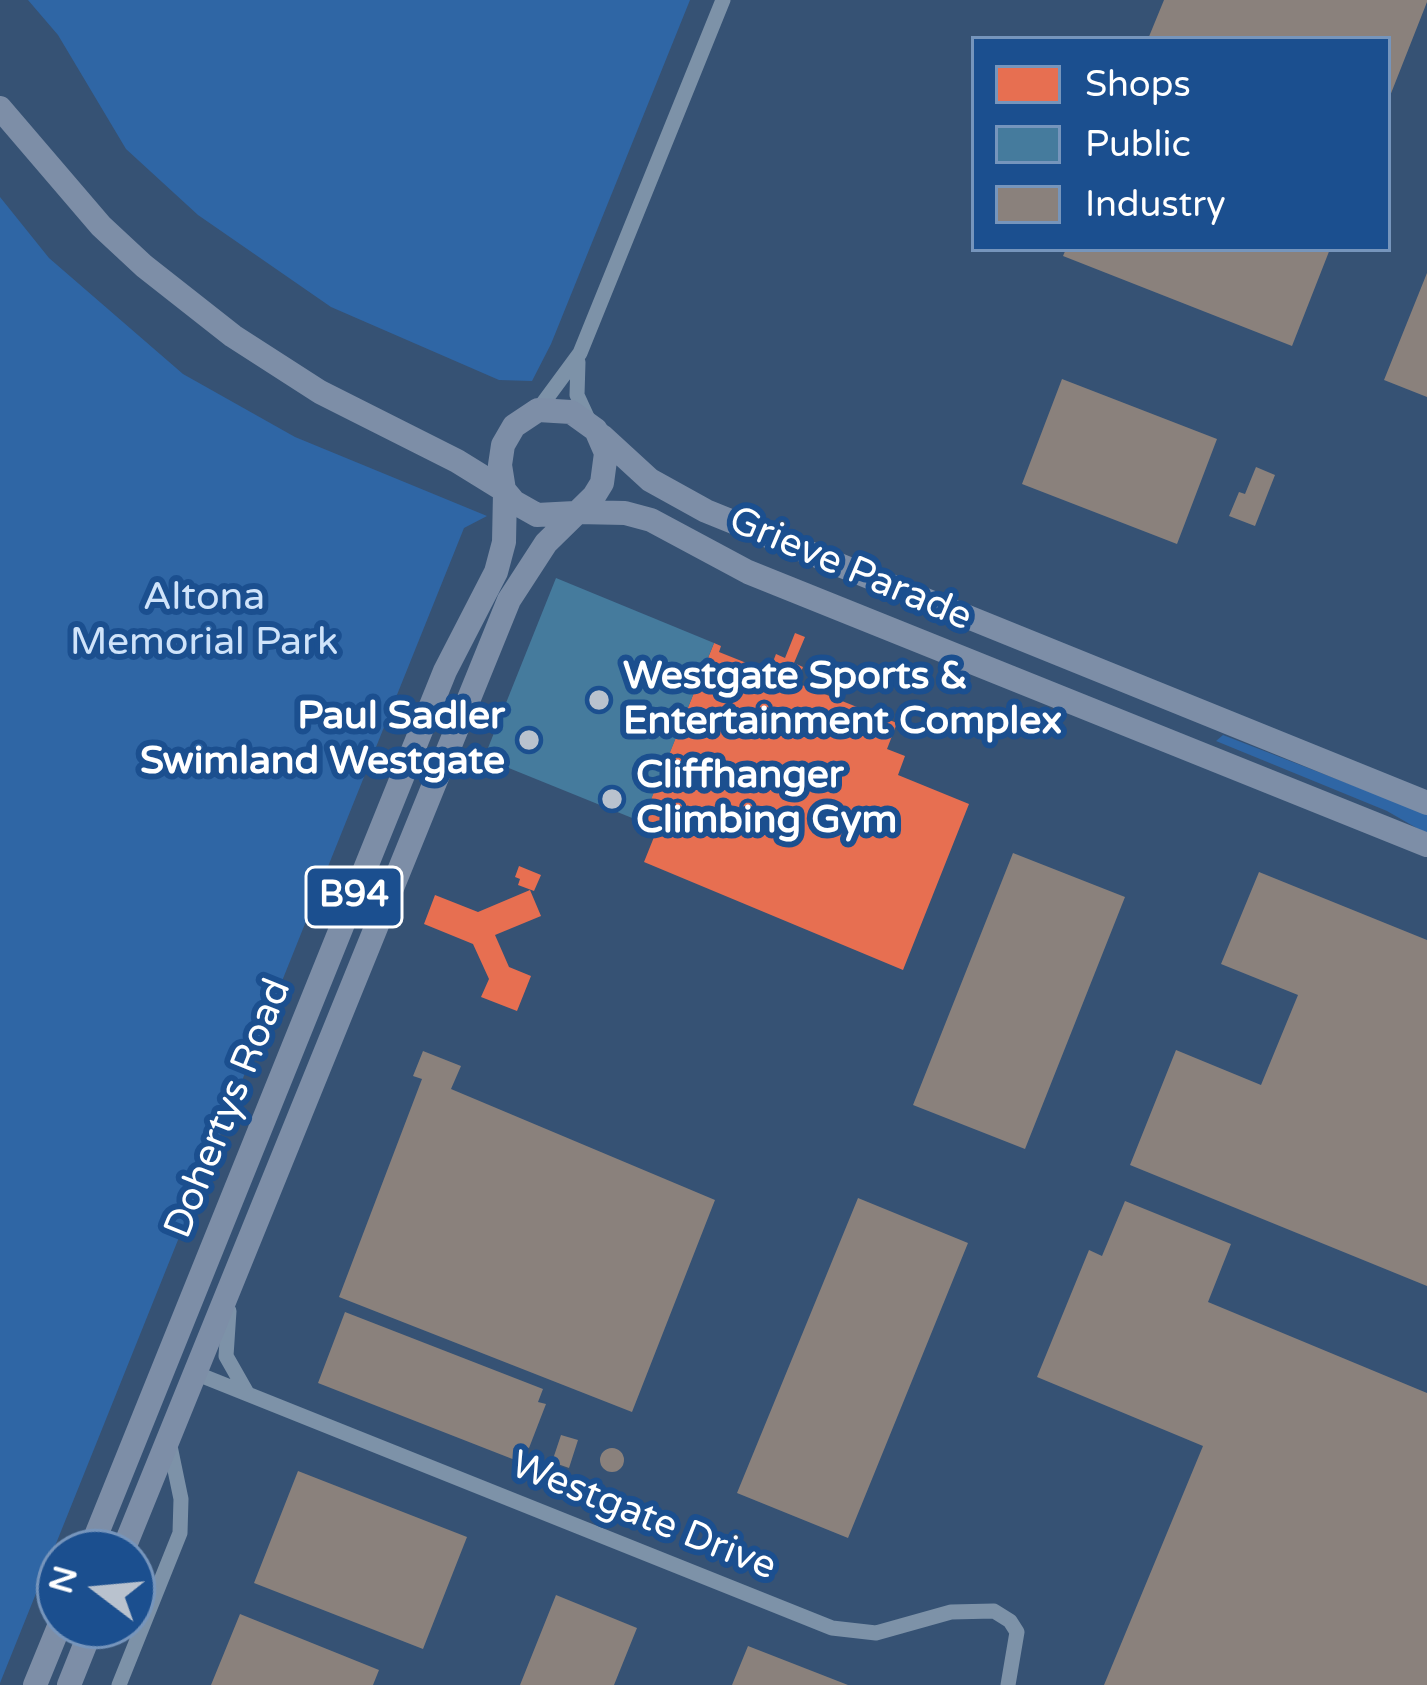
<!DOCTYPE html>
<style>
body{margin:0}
#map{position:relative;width:1427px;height:1685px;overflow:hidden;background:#365274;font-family:"Varela Round",sans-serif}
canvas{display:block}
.legend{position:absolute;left:971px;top:36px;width:420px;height:216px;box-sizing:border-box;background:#1b4f8f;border:3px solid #7695bc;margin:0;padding:15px 21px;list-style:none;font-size:36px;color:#fff}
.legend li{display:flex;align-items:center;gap:24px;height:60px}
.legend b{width:60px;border:3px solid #7695bc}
.north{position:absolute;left:36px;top:1529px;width:120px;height:120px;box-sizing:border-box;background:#1b4f8f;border:3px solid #7695bc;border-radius:50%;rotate:286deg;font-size:33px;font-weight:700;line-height:48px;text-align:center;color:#fff}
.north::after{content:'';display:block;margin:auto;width:42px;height:54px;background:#b9c2ce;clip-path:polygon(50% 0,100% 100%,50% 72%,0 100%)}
</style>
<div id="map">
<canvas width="1427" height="1685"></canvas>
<ul class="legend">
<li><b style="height:33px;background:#e76f51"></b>Shops</li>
<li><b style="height:33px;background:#457b9d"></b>Public</li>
<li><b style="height:33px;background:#8a817c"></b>Industry</li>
</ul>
<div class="north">N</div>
</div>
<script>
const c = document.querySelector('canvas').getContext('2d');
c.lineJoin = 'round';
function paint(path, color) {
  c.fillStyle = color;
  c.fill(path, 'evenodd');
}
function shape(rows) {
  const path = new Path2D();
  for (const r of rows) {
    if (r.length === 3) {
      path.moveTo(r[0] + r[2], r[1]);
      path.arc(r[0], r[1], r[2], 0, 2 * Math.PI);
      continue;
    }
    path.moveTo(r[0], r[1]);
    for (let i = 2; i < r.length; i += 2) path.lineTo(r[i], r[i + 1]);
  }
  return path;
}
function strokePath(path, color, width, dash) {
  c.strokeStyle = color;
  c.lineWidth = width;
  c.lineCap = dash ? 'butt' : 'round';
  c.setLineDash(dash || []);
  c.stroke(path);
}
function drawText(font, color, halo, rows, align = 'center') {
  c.font = font + ' "Varela Round",sans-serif';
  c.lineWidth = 12;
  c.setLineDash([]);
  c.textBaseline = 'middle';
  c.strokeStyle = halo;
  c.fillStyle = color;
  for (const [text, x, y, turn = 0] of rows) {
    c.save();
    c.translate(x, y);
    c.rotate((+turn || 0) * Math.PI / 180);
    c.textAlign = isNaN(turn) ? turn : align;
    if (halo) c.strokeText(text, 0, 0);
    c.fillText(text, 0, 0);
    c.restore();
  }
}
paint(shape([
 [28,0,690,0,551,344,532,381,499,380,331,307,198,215,126,149,58,35],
 [0,197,49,258,183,374,295,437,487,516,464,528,0,1683],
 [1223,735,1427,814,1427,834,1387,811,1216,741]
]), '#2f66a5');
paint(shape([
 [795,633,805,637,794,663,803,667,797,683,897,723,887,749,905,756,898,775,969,804,903,970,644,862,656,832,640,826,714,643,721,646,719,652,769,672,776,654,785,658],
 [519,866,541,875,534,891,518,885,520,879,515,877],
 [530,890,541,916,495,935,509,967,531,976,517,1011,481,997,489,979,473,944,424,924,435,895,478,912]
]), '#e76f51');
paint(shape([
 [556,578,714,643,642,822,484,758]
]), '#457b9d');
paint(shape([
 [1164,0,1427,0,1427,2,1388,101,1388,39,1148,39],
 [1066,249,1330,249,1292,346,1063,256],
 [1427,273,1427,397,1384,380],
 [1062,379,1217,439,1177,544,1022,484],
 [1256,467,1275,475,1255,526,1229,516,1239,492,1245,494],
 [1013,853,1125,897,1025,1149,913,1105],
 [1259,872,1427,940,1427,1286,1130,1165,1176,1050,1261,1085,1298,995,1221,964],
 [423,1051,461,1066,451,1089,715,1200,632,1412,339,1297,422,1079,413,1076],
 [858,1198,968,1243,848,1538,737,1493],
 [1125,1201,1231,1244,1208,1302,1427,1393,1427,1685,1104,1685,1203,1446,1037,1377,1089,1250,1102,1256],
 [345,1312,543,1389,538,1402,546,1404,529,1448,520,1445,515,1460,318,1383],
 [561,1435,578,1440,569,1468,552,1462],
 [612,1460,12],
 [298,1471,467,1537,423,1649,254,1583],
 [556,1595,637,1628,614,1685,520,1685],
 [240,1614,379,1670,373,1685,211,1685],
 [748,1646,848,1685,732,1685]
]), '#8a817c');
strokePath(shape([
 [578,362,577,395,588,419],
 [538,410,580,353,723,0],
 [229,1311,226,1356,247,1393],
 [195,1373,832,1628,876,1633,951,1612,994,1611,1010,1621,1017,1632,1008,1685],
 [119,1685,180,1533,181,1499,170,1446]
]), '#7d92a8', 15);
strokePath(shape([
 [0,108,101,226,144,266,233,336,320,392,457,461,504,490],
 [602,436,650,480,706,511,1427,803],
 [577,512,625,513,651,520,748,572,1427,845],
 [89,1553,445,671,496,572,504,542,505,492],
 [122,1553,509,600,546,543,594,496,602,483,606,453,596,430,571,412,538,410,514,426,503,445,500,465,504,490,514,502,537,515,575,513],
 [35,1685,60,1624],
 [69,1685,93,1625]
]), '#7d8ea7', 24);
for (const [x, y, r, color] of [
 [599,700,12,"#b9c2ce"],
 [529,740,12,"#b9c2ce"],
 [612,799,12,"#b9c2ce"]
]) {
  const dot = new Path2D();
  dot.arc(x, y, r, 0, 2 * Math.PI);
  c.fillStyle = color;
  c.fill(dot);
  strokePath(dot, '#1b4f8f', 4.5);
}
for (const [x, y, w] of [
 [354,897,96]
]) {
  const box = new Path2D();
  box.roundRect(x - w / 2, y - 30, w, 60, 9);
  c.fillStyle = '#1b4f8f';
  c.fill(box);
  strokePath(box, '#fff', 3);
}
drawText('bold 36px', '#fff', null, [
 ["B94",354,897]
]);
drawText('39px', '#fff', '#1b4f8f', [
 ["Grieve Parade",850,570,23],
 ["Dohertys Road",229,1109,-68],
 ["Westgate Drive",643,1517,22]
]);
drawText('39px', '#cfe3fa', '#1b4f8f', [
 ["Altona",204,599],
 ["Memorial Park",204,644]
]);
drawText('bold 39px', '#fff', '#1b4f8f', [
 ["Westgate Sports &",623,678],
 ["Entertainment Complex",623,723],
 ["Paul Sadler",505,718,"right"],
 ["Swimland Westgate",505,763,"right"],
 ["Cliffhanger",636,777],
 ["Climbing Gym",636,822]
], 'left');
</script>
